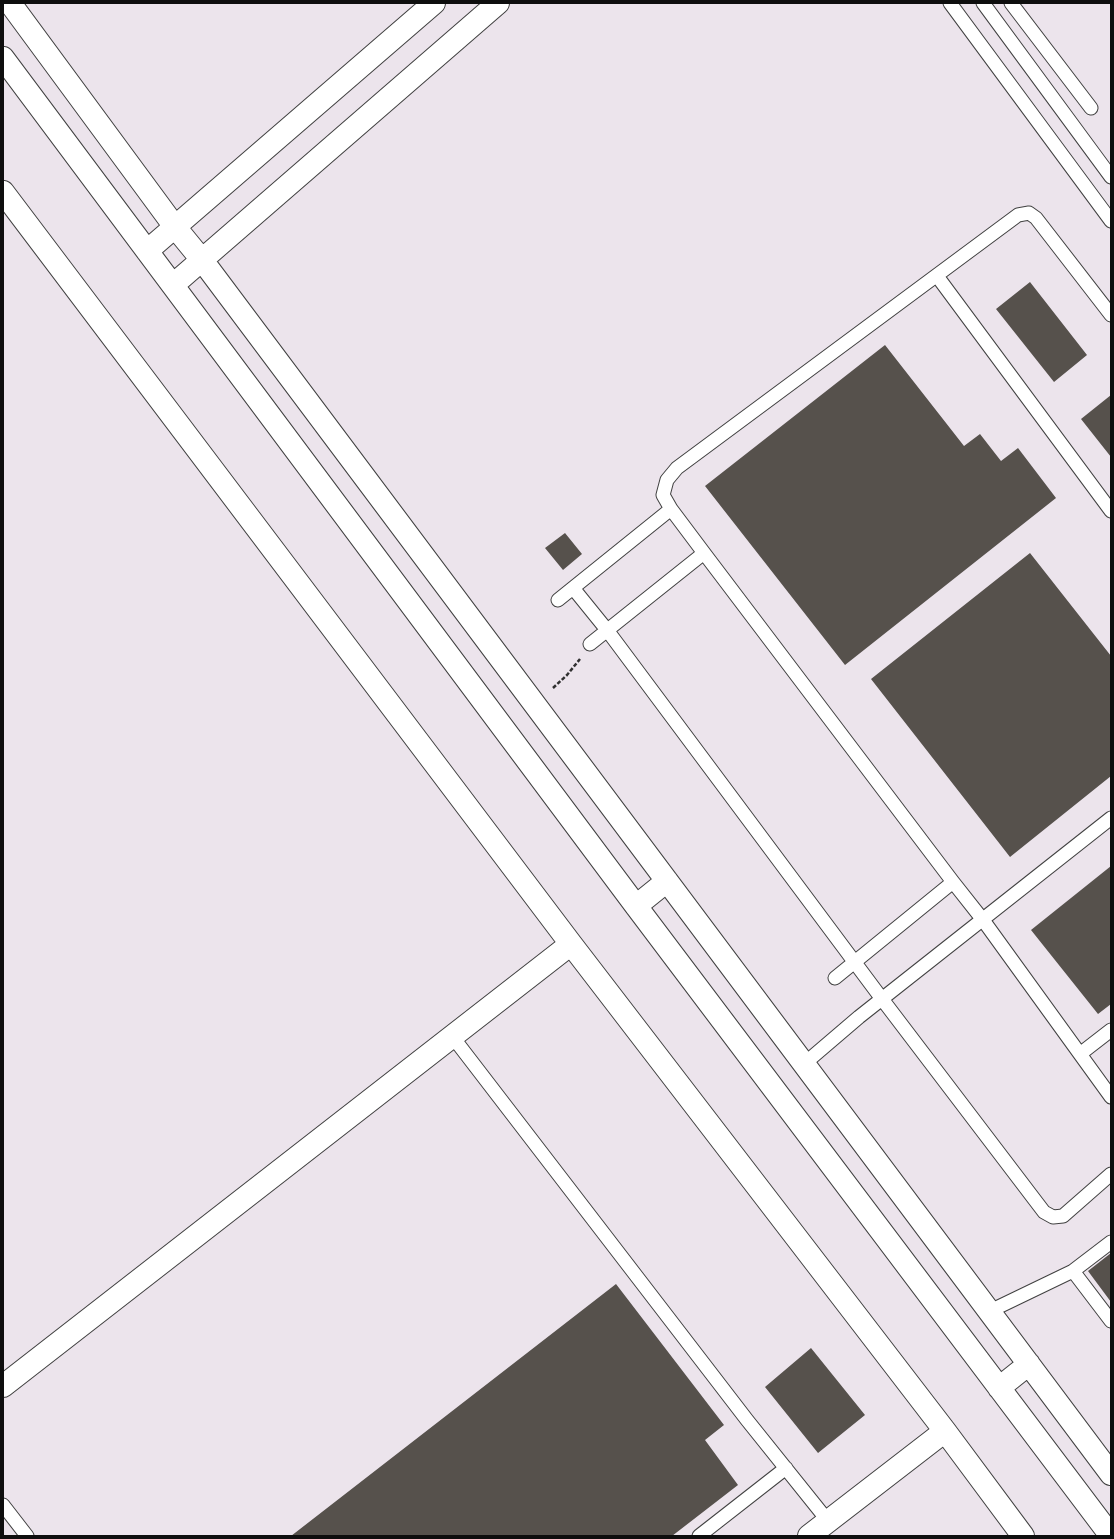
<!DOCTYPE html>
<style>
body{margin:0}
#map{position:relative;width:1114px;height:1539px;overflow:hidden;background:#fefdf1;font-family:Georgia,serif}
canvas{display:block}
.frame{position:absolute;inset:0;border:4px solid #0e0e0e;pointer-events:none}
</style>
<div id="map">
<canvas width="1114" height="1539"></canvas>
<div class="frame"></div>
</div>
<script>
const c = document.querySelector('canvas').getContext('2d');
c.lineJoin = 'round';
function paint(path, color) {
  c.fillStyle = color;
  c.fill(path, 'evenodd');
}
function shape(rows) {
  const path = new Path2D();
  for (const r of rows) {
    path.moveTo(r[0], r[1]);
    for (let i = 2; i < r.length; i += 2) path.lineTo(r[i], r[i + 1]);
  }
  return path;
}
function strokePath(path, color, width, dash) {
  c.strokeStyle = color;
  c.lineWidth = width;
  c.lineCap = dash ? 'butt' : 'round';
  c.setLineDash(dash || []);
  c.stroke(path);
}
paint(shape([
 [3,3,1111,3,1111,1536,3,1536]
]), '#ece4ec');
paint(shape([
 [1030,282,1087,355,1054,382,996,309],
 [885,345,964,446,980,434,1001,461,1018,448,1056,498,845,665,705,486],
 [1111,395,1111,457,1081,419],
 [565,533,582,554,563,570,545,548],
 [1030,553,1111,656,1111,776,1010,857,871,679],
 [1111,866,1111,1004,1098,1014,1031,930],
 [1111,1253,1111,1302,1088,1271],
 [616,1284,724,1425,705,1440,738,1485,672,1536,291,1536],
 [811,1348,865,1415,818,1453,765,1387]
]), '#56514c');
const service = shape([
 [950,3,1111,221],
 [983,3,1111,177],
 [1011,3,1091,108],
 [937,276,1111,511],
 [1111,315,1036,218,1029,213,1018,215,677,468,667,480,663,495,671,509,704,553,953,882,983,920,1111,1097],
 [573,588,607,630,882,999,1044,1212,1053,1217,1063,1216,1111,1174],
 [558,600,671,509],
 [590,644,704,553],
 [835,978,953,882],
 [452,1036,747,1420,828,1521],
 [1080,1054,1111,1030],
 [804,1064,859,1017,1111,818],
 [1111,1242,1073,1271,1111,1321],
 [990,1311,1073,1271],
 [3,1505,27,1536],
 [699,1536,786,1468]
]);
const minor = shape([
 [3,192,571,944,945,1431,1023,1536],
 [3,1386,571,944],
 [809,1536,945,1431]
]);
const tertiary = shape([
 [10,3,175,227,202,260,1111,1474],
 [3,58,636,906,1111,1536],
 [147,251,434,3],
 [173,285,498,3],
 [636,906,667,881],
 [999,1388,1029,1364]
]);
strokePath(service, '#414141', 15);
strokePath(minor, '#414141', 24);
strokePath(tertiary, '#414141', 24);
strokePath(shape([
 [553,688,567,675,580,659]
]), '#303030', 2.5, [4, 2]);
strokePath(service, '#fff', 13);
strokePath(minor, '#fff', 22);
strokePath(tertiary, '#fff', 22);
</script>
